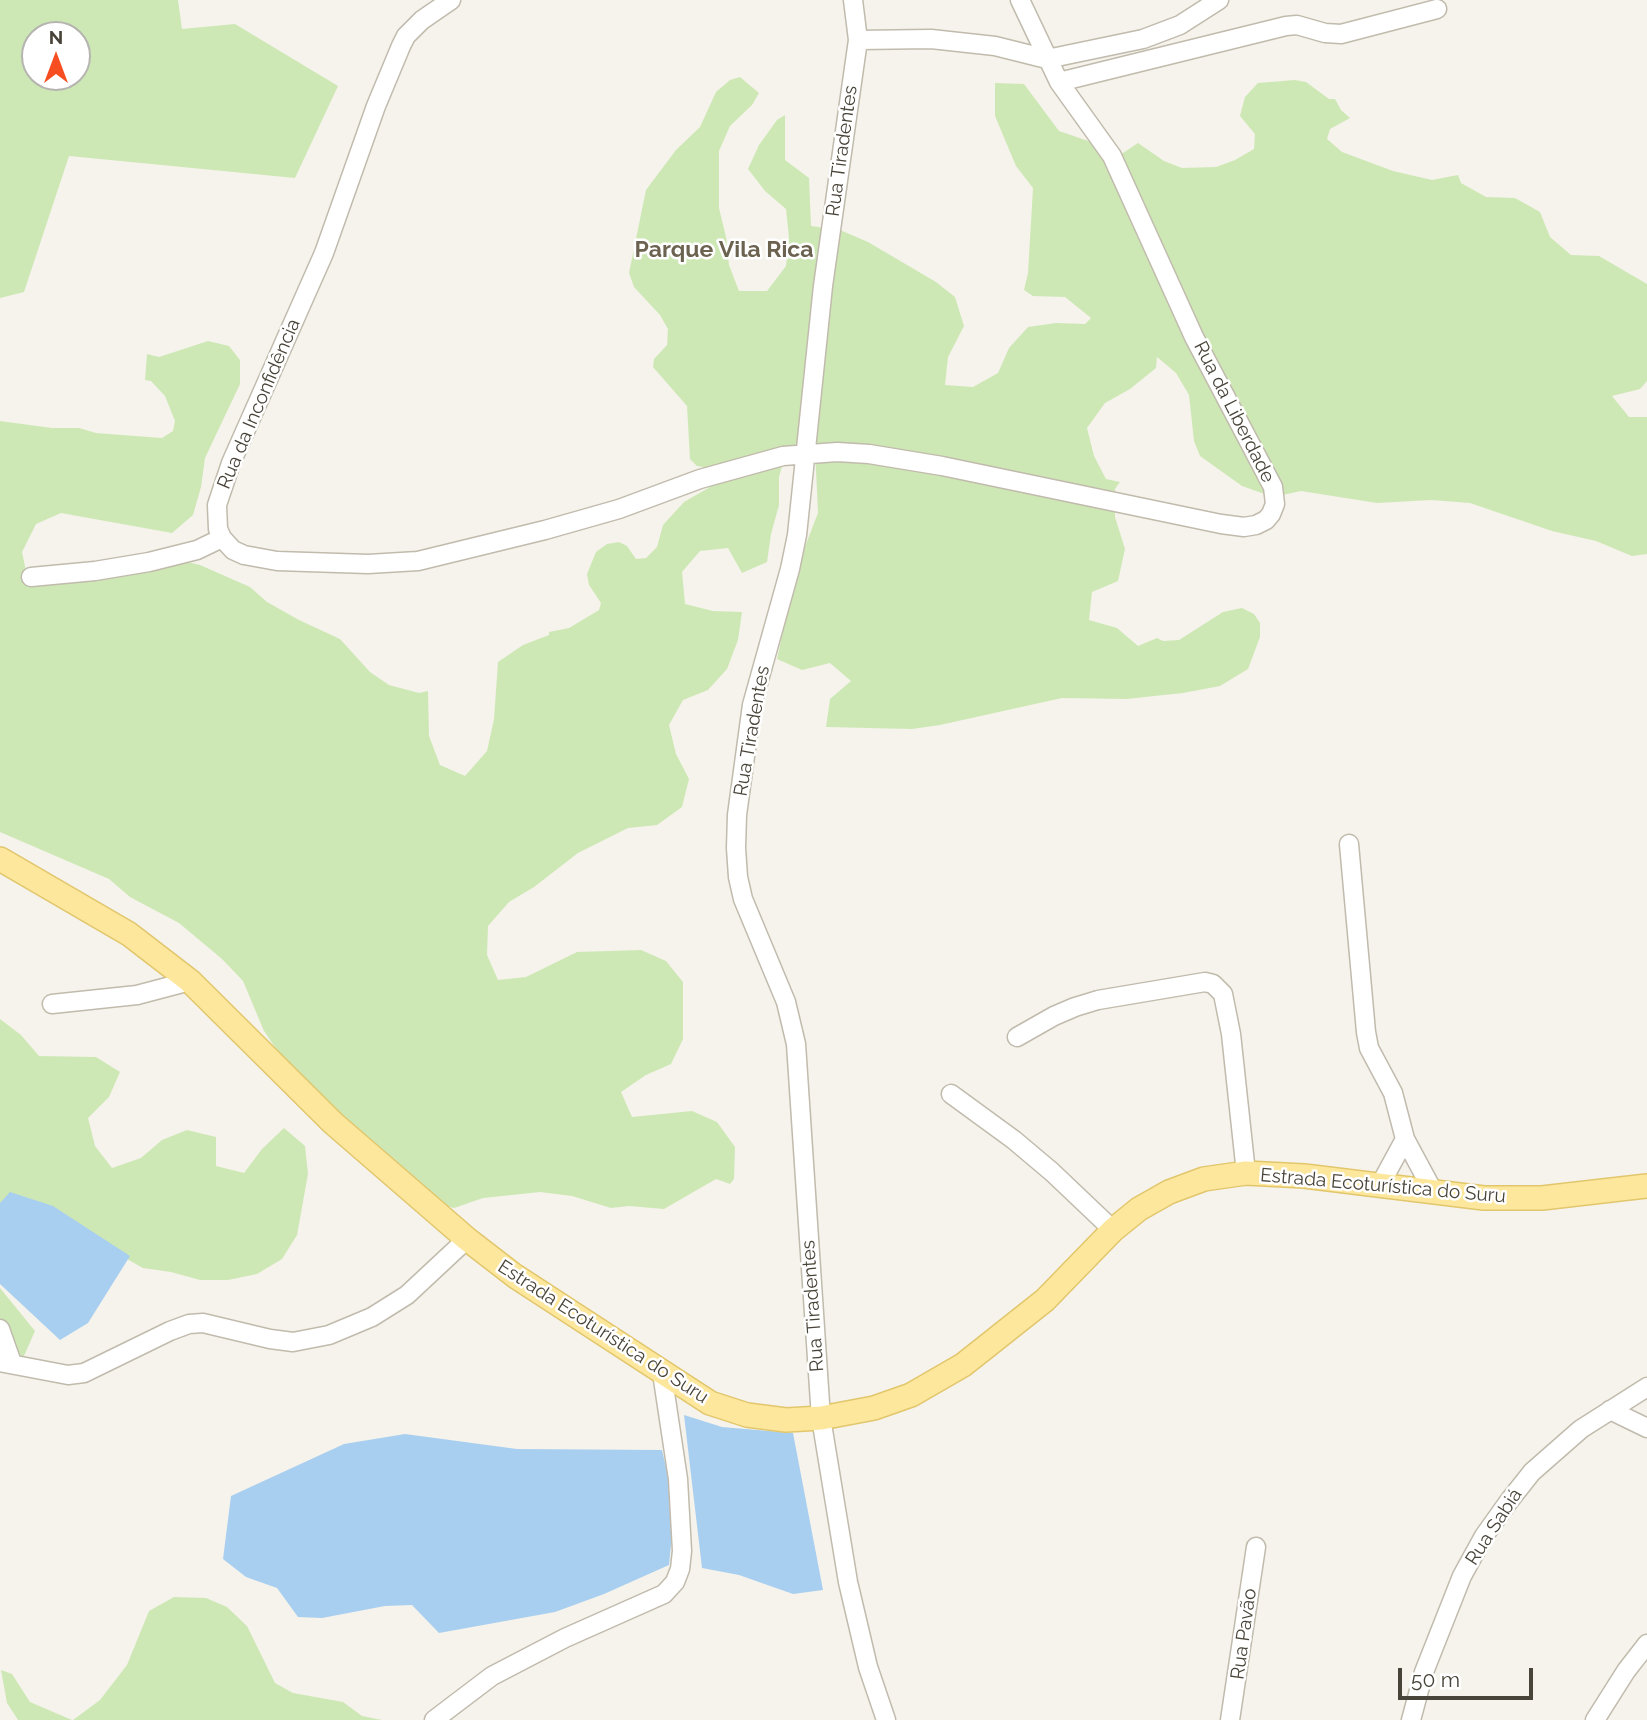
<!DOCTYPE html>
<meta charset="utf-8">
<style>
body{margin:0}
#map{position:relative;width:1647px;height:1720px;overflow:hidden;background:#f5f3eb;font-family:Raleway,sans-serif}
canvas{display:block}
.north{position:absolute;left:21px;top:21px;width:70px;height:70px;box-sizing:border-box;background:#fff;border:2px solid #b6b4b0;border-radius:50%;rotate:0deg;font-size:19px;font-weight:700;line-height:28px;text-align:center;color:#494439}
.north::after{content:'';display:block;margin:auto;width:24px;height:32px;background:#f64e21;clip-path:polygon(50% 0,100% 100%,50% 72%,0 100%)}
.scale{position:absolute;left:1398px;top:1668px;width:135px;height:32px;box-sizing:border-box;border:4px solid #494439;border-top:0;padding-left:9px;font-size:21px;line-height:24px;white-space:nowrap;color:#494439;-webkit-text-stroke:5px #fff;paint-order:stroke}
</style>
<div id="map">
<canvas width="1647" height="1720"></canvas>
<div class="north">N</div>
<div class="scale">50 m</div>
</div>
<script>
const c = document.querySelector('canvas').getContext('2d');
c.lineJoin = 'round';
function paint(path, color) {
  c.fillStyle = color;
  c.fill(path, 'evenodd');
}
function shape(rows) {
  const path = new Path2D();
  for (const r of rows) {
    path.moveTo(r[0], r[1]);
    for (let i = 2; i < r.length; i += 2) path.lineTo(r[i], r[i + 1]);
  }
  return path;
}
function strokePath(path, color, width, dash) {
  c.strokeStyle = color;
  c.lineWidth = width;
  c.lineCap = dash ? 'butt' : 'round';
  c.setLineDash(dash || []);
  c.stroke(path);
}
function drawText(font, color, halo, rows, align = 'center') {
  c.font = font + ' Raleway,sans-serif';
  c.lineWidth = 5;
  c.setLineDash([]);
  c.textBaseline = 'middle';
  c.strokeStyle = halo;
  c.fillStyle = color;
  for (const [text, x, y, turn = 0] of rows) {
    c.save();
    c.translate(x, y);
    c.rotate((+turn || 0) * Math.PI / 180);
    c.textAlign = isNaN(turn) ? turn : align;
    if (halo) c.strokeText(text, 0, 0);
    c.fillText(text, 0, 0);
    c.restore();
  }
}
paint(shape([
 [0,0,178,0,182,29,235,24,338,86,295,178,69,156,24,292,0,298],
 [35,35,77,35,77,77,35,77],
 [740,77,759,93,752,105,730,126,719,151,719,208,726,237,729,265,739,291,767,291,786,266,789,238,786,209,765,191,748,169,759,145,777,120,785,115,785,160,809,178,811,226,840,230,868,242,936,282,955,297,964,326,948,357,945,385,973,387,998,373,1009,348,1028,327,1056,323,1085,324,1091,318,1065,297,1033,296,1024,290,1028,273,1033,188,1016,166,995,116,995,83,1024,84,1059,131,1123,153,1138,143,1164,161,1182,168,1216,167,1235,160,1254,149,1255,134,1240,116,1245,97,1258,83,1295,80,1306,82,1329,99,1335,99,1341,110,1350,118,1330,129,1327,139,1342,152,1393,171,1432,180,1458,175,1461,183,1486,197,1515,198,1540,212,1550,237,1571,255,1599,256,1647,284,1647,381,1640,389,1612,396,1629,417,1647,417,1647,554,1632,556,1596,541,1552,531,1470,503,1431,500,1377,503,1301,491,1273,497,1242,486,1200,456,1194,441,1189,395,1176,373,1157,357,1156,368,1130,389,1105,403,1087,428,1094,456,1106,479,1120,482,1115,489,1115,517,1125,549,1118,581,1092,592,1089,620,1117,628,1138,646,1157,638,1163,641,1179,640,1223,612,1242,608,1254,614,1260,623,1260,637,1248,669,1220,686,1183,693,1126,699,1062,698,940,725,912,729,826,727,830,699,851,681,830,663,802,670,777,659,796,570,818,513,815,449,787,448,779,477,779,505,771,534,767,562,742,573,728,548,700,551,682,572,685,604,713,611,742,612,738,640,727,669,708,690,683,700,669,725,676,754,689,779,682,807,657,825,628,828,578,853,534,887,509,902,488,926,487,955,498,980,526,977,577,952,641,950,666,961,683,982,683,1039,671,1064,646,1075,621,1092,632,1117,692,1111,717,1122,735,1147,734,1179,730,1184,716,1179,664,1209,629,1206,611,1208,572,1196,540,1192,483,1198,454,1208,426,1201,281,1056,264,1031,243,981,222,959,179,923,130,897,109,879,0,832,0,421,52,428,79,428,96,433,162,438,173,431,175,421,165,396,151,381,145,380,147,354,159,357,208,341,229,346,240,360,240,384,205,458,201,487,193,515,172,533,61,513,36,524,22,552,28,581,171,558,200,565,250,587,267,602,299,620,340,639,370,672,389,685,419,693,428,691,429,736,440,765,465,776,487,751,494,719,498,662,523,645,549,635,549,632,569,628,599,610,601,603,589,585,587,574,596,552,607,544,619,542,627,546,636,559,646,558,657,547,663,525,684,502,724,479,720,470,697,466,690,459,687,406,653,367,654,359,667,345,668,329,660,315,634,287,629,273,646,190,676,150,700,127,716,92,730,80],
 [0,1019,21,1035,39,1056,96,1057,120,1072,109,1097,88,1118,95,1146,112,1168,141,1158,162,1140,187,1130,216,1137,216,1166,244,1173,262,1149,284,1128,305,1146,308,1174,297,1235,282,1259,257,1274,228,1280,200,1280,171,1272,143,1268,118,1254,0,1203],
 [0,1288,35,1331,24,1356,0,1362],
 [174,1597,206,1598,227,1607,247,1626,275,1683,293,1693,343,1702,362,1716,382,1720,73,1720,100,1700,127,1665,149,1611],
 [1,1670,12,1674,30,1702,72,1720,18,1720,7,1703]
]), '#cee8b5');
paint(shape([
 [10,1192,53,1206,130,1256,88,1323,60,1340,0,1284,0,1203],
 [684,1415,722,1427,793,1433,823,1590,793,1594,739,1575,702,1568],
 [405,1434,517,1449,662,1450,675,1505,669,1565,604,1594,555,1612,439,1633,412,1605,385,1606,322,1618,298,1617,277,1588,246,1577,223,1559,231,1496,344,1444]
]), '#a9cff0');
const minor = shape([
 [451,0,422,20,406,36,401,46,376,106,324,253,231,463,217,505,218,529,222,538,233,550,244,555,277,561,368,564,418,561,545,530,619,509,700,479,783,456,837,452,869,454,942,466,1221,524,1244,527,1256,525,1266,520,1271,514,1275,504,1273,487,1194,337,1112,156,1059,82,1020,0],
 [853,0,858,40,823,286,797,535,790,569,752,705,737,815,736,848,738,877,743,899,786,1002,796,1044,821,1418,848,1582,868,1667,886,1720],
 [858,40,931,39,995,46,1047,59,1143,39,1180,25,1219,0],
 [1059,82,1286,26,1297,25,1325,33,1341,34,1437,9],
 [31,577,95,571,149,562,197,550,222,538],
 [1349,844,1366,1032,1369,1048,1393,1093,1405,1139,1433,1191],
 [52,1004,137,995,190,981],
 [1017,1037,1054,1016,1075,1007,1098,1000,1205,982,1213,984,1223,994,1231,1034,1246,1173],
 [951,1094,1014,1140,1052,1172,1113,1230],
 [1380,1185,1405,1139],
 [0,1329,12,1363],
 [0,1362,68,1375,84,1373,170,1331,189,1324,203,1323,270,1339,293,1342,329,1335,372,1317,407,1295,467,1239],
 [1610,1410,1647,1428],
 [434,1720,492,1676,565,1638,664,1594,675,1582,680,1569,682,1551,678,1479,662,1373],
 [1230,1720,1256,1547],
 [1411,1720,1424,1672,1462,1576,1484,1536,1509,1501,1532,1472,1581,1429,1647,1387],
 [1595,1720,1626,1671,1647,1644]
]);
const major = shape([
 [0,859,129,934,190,981,333,1123,467,1239,515,1276,710,1403,747,1415,786,1420,821,1418,874,1408,911,1395,963,1365,1045,1300,1113,1230,1139,1209,1169,1192,1204,1179,1246,1173,1304,1176,1484,1198,1542,1198,1647,1186]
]);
strokePath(minor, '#c1bbad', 21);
strokePath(major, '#e2c66c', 26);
strokePath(minor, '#fff', 18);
strokePath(major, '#fce79d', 23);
drawText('19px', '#494439', '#fff', [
 ["Rua Tiradentes",842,151,-82],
 ["Rua da Inconfidência",259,404,-67],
 ["Rua da Liberdade",1234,412,63],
 ["Rua Tiradentes",752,731,-80],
 ["Estrada Ecoturística do Suru",1383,1186,5],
 ["Rua Tiradentes",813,1306,-94],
 ["Estrada Ecoturística do Suru",603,1332,33],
 ["Rua Sabiá",1494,1527,-57],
 ["Rua Pavão",1244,1634,-82]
]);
drawText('bold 23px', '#6c6250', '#fff', [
 ["Parque Vila Rica",724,250]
]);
</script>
